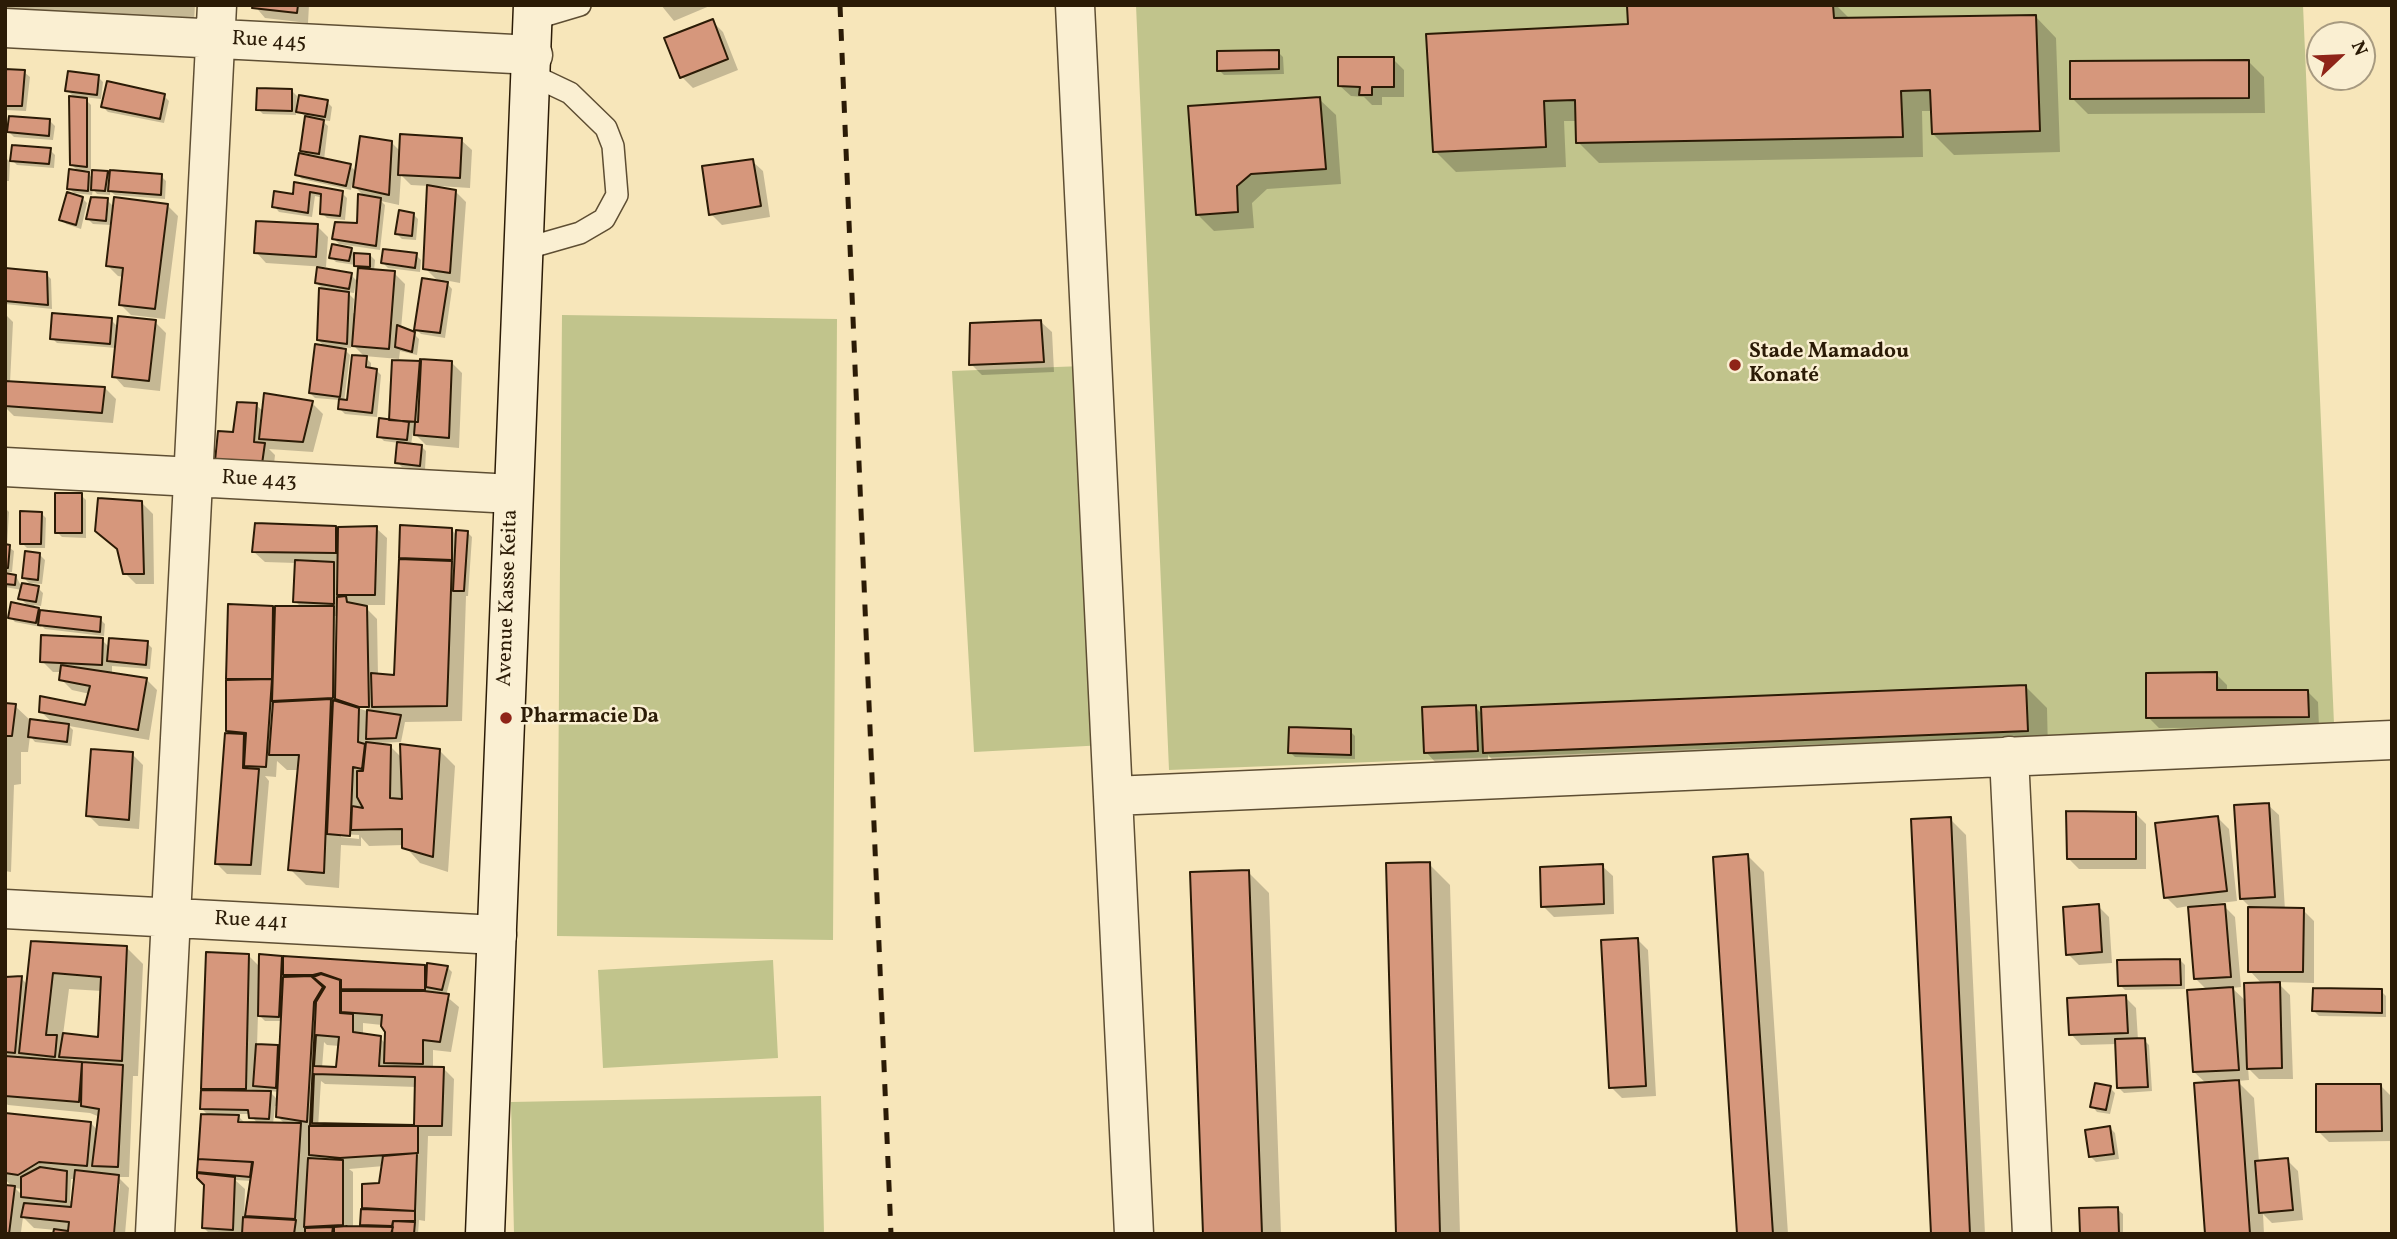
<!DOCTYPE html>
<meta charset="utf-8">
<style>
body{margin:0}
#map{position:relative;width:2397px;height:1239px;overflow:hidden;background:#f7e6ba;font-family:Vollkorn,serif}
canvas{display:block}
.frame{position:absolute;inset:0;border:7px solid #2b1b06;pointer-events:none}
.north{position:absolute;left:2306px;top:21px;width:70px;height:70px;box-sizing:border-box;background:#faefd2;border:2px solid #a79a80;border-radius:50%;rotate:67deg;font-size:19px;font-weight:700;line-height:28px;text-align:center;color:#2b1b06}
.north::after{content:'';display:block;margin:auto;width:24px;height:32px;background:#8f2418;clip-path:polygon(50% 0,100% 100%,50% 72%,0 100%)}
</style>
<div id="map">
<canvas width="2397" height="1239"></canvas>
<div class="frame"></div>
<div class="north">N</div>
</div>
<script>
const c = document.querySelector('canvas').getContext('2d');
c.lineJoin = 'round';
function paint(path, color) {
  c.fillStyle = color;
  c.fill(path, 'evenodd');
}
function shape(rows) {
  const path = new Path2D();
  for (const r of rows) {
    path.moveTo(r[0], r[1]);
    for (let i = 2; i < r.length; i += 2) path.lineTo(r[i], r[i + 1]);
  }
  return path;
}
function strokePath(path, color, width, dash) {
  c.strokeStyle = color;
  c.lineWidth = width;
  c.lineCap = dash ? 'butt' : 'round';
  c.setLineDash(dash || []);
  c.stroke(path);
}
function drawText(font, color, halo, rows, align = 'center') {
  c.font = font + ' Vollkorn,serif';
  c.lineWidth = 5;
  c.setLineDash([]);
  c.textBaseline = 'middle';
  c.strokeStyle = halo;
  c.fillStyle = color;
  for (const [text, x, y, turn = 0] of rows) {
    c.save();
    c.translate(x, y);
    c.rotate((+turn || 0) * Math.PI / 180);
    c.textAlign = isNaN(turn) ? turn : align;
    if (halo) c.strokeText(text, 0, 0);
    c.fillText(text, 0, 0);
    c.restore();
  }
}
paint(shape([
 [1136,5,2303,5,2334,724,1169,770],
 [562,315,837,319,833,940,557,936],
 [1083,366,1105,745,974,752,952,371],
 [773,960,778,1058,603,1068,598,970],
 [821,1096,824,1234,514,1234,511,1102]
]), '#c1c48c');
paint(shape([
 [5,5,195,5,194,21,5,12],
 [254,5,309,5,308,23,265,18],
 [661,5,712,5,674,21],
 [1634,5,1836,5,1850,19,2036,17,2056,38,2060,152,1954,155,1933,134,1933,111,1922,111,1923,157,1599,163,1578,142,1577,121,1564,121,1566,167,1456,172,1435,151,1630,26],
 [712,21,723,32,738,70,693,88,682,77],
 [1278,52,1283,57,1284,74,1224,75,1219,70],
 [1393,59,1404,70,1404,97,1382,97,1382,105,1372,105,1364,97,1351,96,1340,86],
 [2248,61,2264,77,2265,113,2088,114,2072,98],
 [5,71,24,72,30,77,26,111,5,110],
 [98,77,103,82,101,99,83,97,91,105,91,171,85,170,93,179,107,173,111,177,161,176,166,181,165,199,115,195,110,191,110,195,97,194,93,189,92,195,74,193,69,188,80,173,71,164,76,99,67,90],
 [292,91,297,96,296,106,327,102,332,107,330,121,321,120,328,126,324,160,350,166,357,172,391,142,401,152,461,140,472,150,470,188,438,186,437,189,455,191,466,202,460,283,444,280,452,289,445,338,421,334,416,329,439,282,425,268,429,186,411,185,401,175,399,205,381,201,385,205,380,250,339,244,334,239,359,225,365,197,352,184,351,190,302,179,297,174,309,157,302,150,306,117,296,109,296,115,263,114,258,109],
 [164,96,169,101,164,123,108,112,103,107],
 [1319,99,1336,115,1341,184,1267,189,1252,203,1254,228,1214,231,1198,215],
 [50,121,55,126,53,140,14,137,9,132],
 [50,150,55,155,54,168,17,165,12,160],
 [5,157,10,162,9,181,5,181],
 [752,161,763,171,770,217,722,225,711,214],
 [295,184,342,193,347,198,345,220,327,218,322,213,323,198,315,196,312,217,279,212,274,206,294,196],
 [82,198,87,203,81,229,66,224,61,219],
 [107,200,114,207,167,205,178,216,165,319,131,315,120,304,124,277,118,276,107,265,112,225,93,224,88,219],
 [413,214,418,219,416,240,402,239,397,234],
 [317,226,328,237,326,267,266,263,256,252],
 [333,246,351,249,357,255,370,255,375,260,374,271,394,273,405,284,401,329,414,334,419,339,417,355,400,351,399,359,364,356,368,360,365,360,363,376,367,376,368,360,371,363,371,369,376,370,381,375,377,417,345,414,340,409,340,400,315,398,310,393,317,346,326,348,318,340,321,287,316,283,319,269,351,275,358,282,356,282,354,293,347,292,354,299,353,313,356,314,360,270,355,265,336,262,331,257],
 [351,343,366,358,353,357,349,402,344,402,350,355,342,347,351,348],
 [416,255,421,260,420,272,388,268,383,263],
 [5,270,46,274,51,279,52,309,5,304],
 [5,314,13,322,10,383,105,388,116,399,113,423,14,416,5,407],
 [111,320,118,327,155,322,166,333,160,391,124,387,114,376,116,348,57,343,52,338],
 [1041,322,1052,332,1054,372,982,375,971,364],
 [451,362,462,373,459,448,426,445,413,432,411,445,421,446,426,451,425,470,402,467,397,462,399,443,384,441,379,436],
 [312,403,323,414,313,452,269,449,275,455,273,474,235,434,256,405,264,412],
 [81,495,86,500,86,538,62,537,57,532],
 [142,503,153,514,154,584,136,584,125,573],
 [5,508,9,512,7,546,14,551,12,572,5,572],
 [41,513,46,518,45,548,27,548,22,543],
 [336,528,340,532,376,528,387,538,385,605,363,605,377,619,378,676,395,677,404,561,400,557,452,530,457,536,467,532,472,537,468,596,466,596,462,721,405,722,401,742,378,743,377,745,391,747,402,758,439,750,455,766,448,872,420,863,404,845,369,846,361,837,361,846,341,845,339,888,306,885,290,869,299,770,287,770,277,761,276,777,265,776,269,781,261,875,227,874,216,863,230,733,227,731,230,606,272,608,276,612,301,607,295,601,296,563,265,562,254,552],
 [332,616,336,616,334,707,331,707],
 [345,701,368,708,367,711,345,704],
 [341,834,359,835,359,839,341,837],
 [40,555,45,560,42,584,29,583,24,578],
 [5,575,16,576,20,584,38,588,43,593,41,606,34,605,41,612,100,619,105,624,104,636,45,629,42,626,41,627,15,622,10,617,29,607,20,598,22,590,5,587],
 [102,640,110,648,147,643,152,648,150,669,112,666,112,674,146,679,157,690,149,740,69,726,73,730,71,746,35,742,30,736,28,752,21,752,21,784,14,785,11,872,5,871,5,705,15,706,30,720,53,723,41,712,87,707,90,694,72,690,61,679,62,672,53,672,42,661],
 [2216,674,2227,685,2227,691,2307,691,2318,702,2319,727,2159,728,2148,717],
 [2026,687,2047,708,2048,751,1505,773,1488,755,1488,761,1436,763,1426,752,1475,707,1483,715],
 [1350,731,1355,736,1355,759,1295,757,1290,752],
 [132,754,143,765,139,829,99,826,88,815],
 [2268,805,2279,815,2285,910,2303,910,2314,921,2314,983,2277,982,2290,995,2293,1079,2259,1079,2248,1068,2249,1080,2237,1081,2254,1098,2259,1162,2287,1160,2298,1171,2303,1220,2272,1223,2263,1214,2264,1234,2207,1234,2207,1084,2194,1072,2207,990,2196,979,2189,906,2177,908,2166,897,2218,818,2229,829,2237,901,2202,905,2203,908,2224,906,2235,917,2241,987,2232,988,2247,1002,2263,985,2250,971,2252,909,2241,898],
 [2135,813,2146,824,2146,869,2079,869,2068,858],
 [1950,819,1966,835,1985,1234,1933,1234],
 [1748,856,1764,872,1788,1234,1739,1234],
 [1429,864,1450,885,1460,1234,1398,1234],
 [1602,866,1613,876,1614,914,1554,917,1543,906],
 [1248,872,1269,893,1281,1234,1204,1234],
 [2098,906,2109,917,2112,963,2079,965,2068,954],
 [1638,940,1648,950,1656,1096,1622,1098,1611,1087],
 [33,943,127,948,143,964,138,1076,133,1076,129,1177,118,1177,129,1188,125,1234,115,1234,120,1184,116,1184,112,1234,55,1234,56,1230,34,1228,23,1217,21,1232,33,1234,5,1234,13,1188,5,1179,5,1115,91,1123,98,1131,100,1117,90,1113,8,1105,5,1103,5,978,21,978,28,985],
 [69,989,102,991,100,1039,63,1035],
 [71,1179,76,1179,73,1202,70,1201],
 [15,1188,23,1189,23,1196],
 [249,956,261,968,281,957,285,961,424,967,428,971,447,967,452,972,446,996,459,1007,451,1052,433,1050,433,1068,443,1068,454,1079,452,1136,428,1136,425,1221,419,1220,418,1234,210,1234,204,1228,206,1185,203,1176,199,1171,204,1161,200,1158,209,1116,201,1108,207,1092,203,1088],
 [304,974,324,974,316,977,327,987,312,1006,310,1005,321,987,314,978,311,979],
 [258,1014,265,1021,282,1021,281,1050,278,1047,257,1046],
 [363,1023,382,1025,387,1031,386,1044,380,1038,363,1035],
 [324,1042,327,1045,340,1046,338,1069,322,1068],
 [321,1081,325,1084,417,1087,416,1127,342,1126,342,1128,318,1128],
 [269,1091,279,1092,278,1100],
 [275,1106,278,1106,277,1116,286,1125,273,1124],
 [236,1114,250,1114,258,1124,246,1124],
 [215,1158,262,1161,262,1164,215,1161],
 [384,1166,381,1185,363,1208,367,1211,363,1211,362,1228,353,1228,353,1172,349,1169],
 [235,1180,252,1181,247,1216,251,1219,244,1219,245,1189],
 [2180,960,2185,965,2185,989,2125,990,2120,985],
 [2381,991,2386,996,2386,1017,2319,1016,2314,1011],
 [2125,997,2136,1008,2138,1040,2144,1040,2149,1045,2152,1091,2124,1093,2119,1088,2117,1044,2081,1045,2071,1034],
 [2380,1085,2391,1096,2392,1141,2329,1142,2318,1131],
 [2110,1088,2115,1093,2110,1114,2097,1112,2092,1106],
 [2110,1128,2115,1133,2119,1159,2096,1162,2091,1157],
 [2117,1209,2123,1214,2123,1234,2082,1234]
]), '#0003');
const building = shape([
 [253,5,298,5,297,13,252,8,253,5],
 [1629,5,1833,5,1834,18,2036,15,2040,131,1932,134,1930,90,1901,91,1903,137,1576,143,1575,100,1544,101,1546,147,1433,152,1426,34,1628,24,1627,6,1629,5],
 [713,19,728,59,680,78,664,38,713,19],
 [1279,50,1279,69,1217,71,1217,51,1279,50],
 [1338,57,1394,57,1394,87,1372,87,1372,95,1359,95,1360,87,1338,86,1338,57],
 [2249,60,2249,98,2070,99,2070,61,2249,60],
 [5,69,25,70,22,106,5,106,5,69],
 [68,71,99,75,97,95,65,91,68,71],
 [107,81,165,94,160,119,101,107,107,81],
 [257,88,292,89,292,111,256,110,257,88],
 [299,95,328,100,325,117,296,112,299,95],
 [69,96,87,98,87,167,70,165,69,96],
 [1320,97,1326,169,1251,174,1237,186,1238,212,1196,215,1188,106,1320,97],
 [9,116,50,119,49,136,7,132,9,116],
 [305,116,324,120,319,154,300,151,305,116],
 [400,134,462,138,460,178,398,175,400,134],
 [360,136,392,141,389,195,353,187,360,136],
 [12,145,51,148,49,164,10,161,12,145],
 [299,153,351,164,346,186,295,175,299,153],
 [753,159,761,206,709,215,702,166,753,159],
 [69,169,89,172,88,191,67,189,69,169],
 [92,170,108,171,105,191,91,190,92,170],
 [110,170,162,174,161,195,108,191,110,170],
 [294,182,343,191,340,216,320,214,321,194,310,192,308,213,272,207,274,191,293,194,294,182],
 [427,185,456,190,450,273,423,269,427,185],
 [67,192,83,197,76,225,59,220,67,192],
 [358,194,381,198,376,246,332,239,335,222,357,223,358,194],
 [91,197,108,198,106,221,86,219,91,197],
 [114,197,168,204,155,309,119,305,123,268,106,266,114,197],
 [399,210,414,213,412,236,395,234,399,210],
 [256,221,318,224,316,257,254,253,256,221],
 [332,244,352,248,349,261,329,258,332,244],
 [383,249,417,253,415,268,381,263,383,249],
 [354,253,370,254,370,267,354,266,354,253],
 [317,267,352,273,349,289,315,283,317,267],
 [5,268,47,272,48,305,5,301,5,268],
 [358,268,395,271,389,349,352,346,358,268],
 [422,278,448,282,440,333,414,330,422,278],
 [319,288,349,292,347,344,317,340,319,288],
 [52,313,112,318,110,344,50,339,52,313],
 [118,316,156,320,149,381,112,377,118,316],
 [1041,320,1044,362,969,365,970,323,1041,320],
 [397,325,415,332,412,352,395,347,397,325],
 [315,344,346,349,340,397,309,393,315,344],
 [352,355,367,356,366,367,377,369,372,413,338,409,339,399,347,400,352,355],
 [420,359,452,361,449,438,414,435,420,359],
 [392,360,421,361,418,422,389,420,392,360],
 [5,381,105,387,102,413,5,406,5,381],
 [264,393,313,401,303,442,259,439,264,393],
 [237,402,257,403,254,442,265,443,262,464,215,461,218,431,233,432,237,402],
 [379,418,409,422,407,440,377,437,379,418],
 [397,442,422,445,420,466,395,463,397,442],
 [55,493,82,493,82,533,55,533,55,493],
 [98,498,142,501,144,574,123,574,117,549,95,531,98,498],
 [20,511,42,512,41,544,20,544,20,511],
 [255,523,336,526,336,553,252,552,255,523],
 [400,525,452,528,452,560,399,558,400,525],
 [377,526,375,595,337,595,338,527,377,526],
 [456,530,468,531,464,591,453,591,456,530],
 [5,544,10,545,8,568,5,568,5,544],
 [25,551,40,553,38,580,22,578,25,551],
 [399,559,452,561,447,706,372,707,371,673,394,675,399,559],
 [295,560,334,562,334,604,293,602,295,560],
 [5,573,16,575,15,585,5,584,5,573],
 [22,583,39,586,36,602,18,599,22,583],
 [346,596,347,602,367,606,369,707,359,707,335,699,337,597,346,596],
 [11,602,39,608,36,623,8,618,11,602],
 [228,604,273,606,272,679,226,679,228,604],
 [275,606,334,606,333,698,272,701,275,606],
 [40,610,101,617,100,632,38,625,40,610],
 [41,635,103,638,102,665,40,662,41,635],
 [109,638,148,641,146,665,107,661,109,638],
 [61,665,147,678,138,730,39,712,40,696,85,705,90,686,59,680,61,665],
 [2217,672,2217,690,2308,690,2309,717,2146,718,2146,673,2217,672],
 [272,679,266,767,244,766,246,733,226,731,226,680,272,679],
 [2026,685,2028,731,1483,753,1481,707,2026,685],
 [331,699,324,873,288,870,299,755,269,755,273,702,331,699],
 [333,700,359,708,358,742,365,744,362,769,353,767,350,836,327,834,333,700],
 [5,703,16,704,12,736,6,736,5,768,5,703],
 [1476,705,1478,751,1424,753,1422,707,1476,705],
 [367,710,401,715,396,738,366,739,367,710],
 [30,719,69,724,67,742,28,737,30,719],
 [1289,727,1351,729,1351,755,1288,753,1289,727],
 [225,733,244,734,243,768,259,769,251,865,215,864,225,733],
 [366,742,391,745,390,798,402,799,400,744,440,749,433,857,402,848,402,829,351,830,352,806,363,808,357,797,357,771,363,771,366,742],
 [91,749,133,752,129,820,86,816,91,749],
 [2269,803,2275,897,2240,899,2234,805,2269,803],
 [2066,811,2136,812,2136,859,2067,859,2066,811],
 [2218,816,2227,891,2164,898,2155,823,2218,816],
 [1951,817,1970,1234,1931,1234,1911,819,1951,817],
 [1748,854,1773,1234,1737,1234,1713,857,1748,854],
 [1430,862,1440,1234,1396,1234,1386,863,1430,862],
 [1603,864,1604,904,1541,907,1540,867,1603,864],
 [1249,870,1262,1234,1203,1234,1190,872,1249,870],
 [2099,904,2102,952,2066,955,2063,907,2099,904],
 [2225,904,2231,977,2194,979,2188,907,2225,904],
 [2248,907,2304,908,2303,972,2248,972,2248,907],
 [1638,938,1646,1086,1609,1088,1601,940,1638,938],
 [31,941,127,946,122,1061,59,1057,63,1033,98,1037,101,977,53,973,46,1035,57,1035,55,1057,19,1053,31,941],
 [206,952,249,954,246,1089,201,1089,206,952],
 [259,954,282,956,279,1017,258,1016,259,954],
 [283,956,425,965,425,990,341,989,341,980,321,973,313,975,283,975,283,956],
 [2180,959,2181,985,2118,986,2117,960,2180,959],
 [427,963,448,966,442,990,426,987,427,963],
 [321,974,340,980,340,1013,353,1014,353,1032,381,1036,379,1066,444,1067,442,1126,310,1125,316,1002,325,987,313,977,321,974],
 [316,1035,339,1037,336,1067,314,1066,316,1035],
 [314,1074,415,1077,414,1125,312,1123,314,1074],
 [22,976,15,1053,5,1052,5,977,22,976],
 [311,976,323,987,314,1002,307,1122,276,1117,283,977,311,976],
 [2280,982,2282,1068,2247,1069,2244,983,2280,982],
 [2233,987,2239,1070,2193,1072,2187,990,2233,987],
 [2313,988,2382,989,2382,1013,2312,1011,2313,988],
 [341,991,424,991,449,994,440,1042,423,1040,423,1064,384,1063,385,1032,381,1026,382,1015,341,1012,341,991],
 [2126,995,2128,1033,2069,1035,2067,998,2126,995],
 [2145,1038,2148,1087,2117,1088,2115,1039,2145,1038],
 [256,1044,278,1045,276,1088,253,1086,256,1044],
 [5,1056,82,1062,79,1102,5,1096,5,1056],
 [82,1062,123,1065,118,1167,92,1166,99,1109,81,1106,82,1062],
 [2239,1080,2250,1234,2205,1234,2194,1083,2239,1080],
 [2095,1083,2111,1086,2106,1110,2090,1107,2095,1083],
 [2316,1084,2381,1084,2382,1131,2316,1132,2316,1084],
 [201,1090,271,1091,269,1119,249,1118,248,1110,200,1109,201,1090],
 [5,1113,91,1122,87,1166,39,1162,18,1175,5,1173,5,1113],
 [201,1114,239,1115,238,1122,301,1123,295,1219,245,1216,253,1162,198,1159,201,1114],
 [309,1126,418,1126,418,1153,340,1158,309,1155,309,1126],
 [2110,1126,2114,1154,2089,1157,2085,1130,2110,1126],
 [417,1153,415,1211,362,1208,362,1184,379,1183,383,1156,417,1153],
 [308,1158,343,1160,343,1225,304,1227,308,1158],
 [2288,1158,2293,1210,2259,1213,2255,1161,2288,1158],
 [198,1159,252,1162,250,1177,197,1172,198,1159],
 [40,1167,67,1171,66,1202,21,1197,21,1177,40,1167],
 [75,1170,119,1175,114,1234,53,1234,54,1229,68,1231,69,1222,21,1217,24,1203,71,1207,75,1170],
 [197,1173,235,1177,233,1230,202,1228,204,1185,197,1178,197,1173],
 [5,1185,15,1186,9,1234,5,1234,5,1185],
 [2118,1207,2119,1234,2080,1234,2079,1208,2118,1207],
 [361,1209,415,1211,415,1221,393,1221,392,1226,360,1225,361,1209],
 [243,1217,296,1220,294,1234,242,1234,243,1217],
 [393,1221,415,1222,414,1234,392,1234,393,1221],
 [347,1226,393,1227,391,1234,334,1234,334,1227,347,1226],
 [333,1227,332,1234,305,1234,305,1228,333,1227]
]);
paint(building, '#d6977c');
strokePath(building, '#2b1b06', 2);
const service = shape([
 [533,19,580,5],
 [524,249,580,233,604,219,617,195,613,146,606,128,570,93,532,75]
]);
const minor = shape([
 [1075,5,1134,1234],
 [5,28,533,55],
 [5,467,513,494],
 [2009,756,2032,1234],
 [1113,796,2392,740],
 [5,909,497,935],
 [155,1234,217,5]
]);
const secondary = shape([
 [485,1234,533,5]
]);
strokePath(service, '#5e4e33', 24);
strokePath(minor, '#5e4e33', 41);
strokePath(secondary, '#2b1b06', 41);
strokePath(service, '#faefd2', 21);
strokePath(minor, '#faefd2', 38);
strokePath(secondary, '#faefd2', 38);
strokePath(shape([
 [840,5,891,1234]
]), '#2b1b06', 5, [12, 12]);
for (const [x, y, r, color] of [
 [1735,365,7,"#8f2418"],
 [506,718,7,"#8f2418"]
]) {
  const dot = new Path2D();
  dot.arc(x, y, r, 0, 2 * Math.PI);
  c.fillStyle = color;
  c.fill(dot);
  strokePath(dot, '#faefd2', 2.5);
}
drawText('21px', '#2b1b06', '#faefd2', [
 ["Rue 445",269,42,3],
 ["Rue 443",259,481,3],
 ["Avenue Kasse Keita",509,598,-88],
 ["Rue 441",251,922,3]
]);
drawText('bold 21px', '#2b1b06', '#faefd2', [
 ["Stade Mamadou",1749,353],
 ["Konaté",1749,377],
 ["Pharmacie Da",520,718]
], 'left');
</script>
